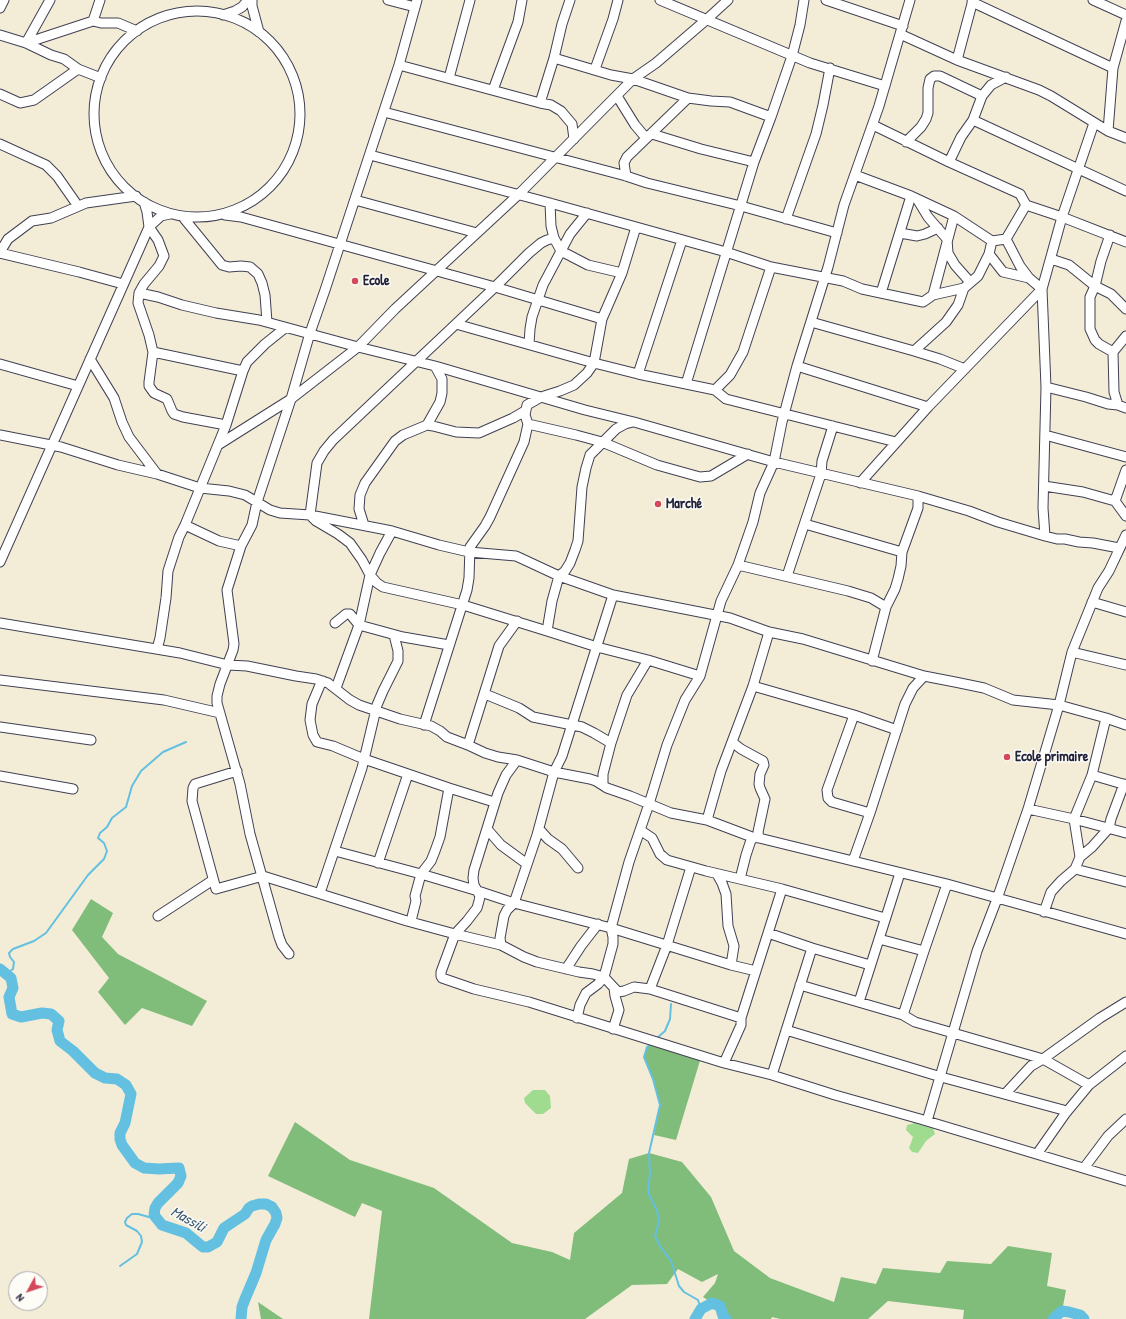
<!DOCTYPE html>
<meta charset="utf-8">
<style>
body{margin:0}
#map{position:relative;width:1126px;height:1319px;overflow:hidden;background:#f3edd8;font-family:"Patrick Hand",sans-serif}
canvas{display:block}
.north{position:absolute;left:8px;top:1271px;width:40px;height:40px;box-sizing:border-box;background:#fdfcf7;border:1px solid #a5a5ac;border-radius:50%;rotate:230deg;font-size:11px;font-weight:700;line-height:16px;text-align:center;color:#22223b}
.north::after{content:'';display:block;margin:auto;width:14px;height:18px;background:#d1495b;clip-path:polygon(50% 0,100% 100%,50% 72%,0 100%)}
</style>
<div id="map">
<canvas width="1126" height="1319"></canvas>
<div class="north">N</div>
</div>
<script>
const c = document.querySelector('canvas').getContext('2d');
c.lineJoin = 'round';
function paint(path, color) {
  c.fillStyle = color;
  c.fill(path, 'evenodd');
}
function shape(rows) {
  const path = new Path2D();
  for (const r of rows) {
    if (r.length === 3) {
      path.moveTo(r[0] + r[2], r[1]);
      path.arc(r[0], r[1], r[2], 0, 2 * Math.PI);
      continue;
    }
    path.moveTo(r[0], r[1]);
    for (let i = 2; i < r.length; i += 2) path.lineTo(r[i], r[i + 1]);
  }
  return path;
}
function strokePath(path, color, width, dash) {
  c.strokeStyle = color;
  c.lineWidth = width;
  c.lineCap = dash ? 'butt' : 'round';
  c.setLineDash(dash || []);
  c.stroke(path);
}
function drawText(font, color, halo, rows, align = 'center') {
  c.font = font + ' "Patrick Hand",sans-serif';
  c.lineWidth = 3;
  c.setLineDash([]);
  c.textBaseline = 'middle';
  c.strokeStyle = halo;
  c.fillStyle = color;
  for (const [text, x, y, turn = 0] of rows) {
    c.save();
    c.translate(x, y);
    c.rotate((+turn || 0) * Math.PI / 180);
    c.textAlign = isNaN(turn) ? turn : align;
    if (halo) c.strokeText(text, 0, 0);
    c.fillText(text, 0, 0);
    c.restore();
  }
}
paint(shape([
 [533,1090,545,1090,550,1096,551,1108,543,1114,536,1114,525,1103,524,1098],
 [915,1123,933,1128,935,1134,926,1141,918,1153,912,1152,909,1148,913,1137,906,1130,907,1125]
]), '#a0dc90');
paint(shape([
 [91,899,113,913,102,937,118,954,207,1001,192,1026,142,1008,125,1025,98,992,109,978,72,930],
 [654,1040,702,1054,676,1140,654,1135,660,1105,653,1079,644,1057,647,1047],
 [295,1122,350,1160,434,1188,512,1243,552,1252,570,1260,574,1233,622,1193,629,1159,649,1153,682,1162,711,1197,734,1251,770,1278,834,1302,841,1277,876,1284,883,1268,940,1273,947,1261,991,1264,1008,1246,1052,1253,1047,1286,1066,1290,1063,1306,1051,1314,1049,1319,963,1319,964,1310,888,1301,868,1319,780,1319,772,1317,771,1319,726,1319,723,1316,720,1306,712,1303,703,1297,715,1283,718,1274,702,1282,678,1269,667,1284,632,1285,585,1319,369,1319,382,1211,362,1203,355,1217,268,1176],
 [258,1302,283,1319,261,1319]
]), '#80bc7a');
strokePath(shape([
 [6,974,13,969,14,962,10,957,9,953,13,949,34,941,46,933,88,875,104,859,107,851,104,843,98,838,100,833,107,827,112,818,126,807,132,786,141,771,163,752,186,742],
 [657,1038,665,1031,670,1019,671,1004],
 [651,1044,647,1047,644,1057,653,1079,660,1105,649,1153,650,1173,648,1192,657,1211,659,1221,655,1236,660,1246,671,1261,679,1286,684,1292,698,1300,701,1309],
 [120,1266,137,1254,142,1242,141,1236,137,1231,126,1225,125,1222,127,1218,132,1214,138,1214,149,1217,154,1215]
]), '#63c0e1', 2);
strokePath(shape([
 [0,969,11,978,13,988,9,997,12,1014,21,1017,42,1013,51,1014,59,1021,57,1030,60,1041,73,1051,95,1073,105,1078,117,1079,126,1085,131,1094,125,1123,120,1133,120,1139,122,1145,135,1163,144,1168,159,1169,179,1168,181,1176,178,1183,158,1203,155,1208,154,1215,162,1225,186,1233,198,1243,203,1247,208,1247,217,1242,224,1228,245,1214,249,1208,252,1206,259,1204,266,1204,272,1207,276,1213,277,1218,275,1224,266,1240,256,1273,245,1299,242,1307,241,1319],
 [695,1319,701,1309,712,1303,720,1306,723,1316,726,1319],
 [1053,1319,1062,1311,1069,1312,1080,1315,1084,1319]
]), '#63c0e1', 11);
const minor = shape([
 [100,0,93,21,101,23,118,23,137,31],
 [252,0,252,6,259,32],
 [388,0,415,7],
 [660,0,810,63,885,86],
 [826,0,903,26],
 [1093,0,1126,15],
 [972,2,1113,68],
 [0,8,4,0],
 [197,114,103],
 [223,15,235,11,242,7,248,0],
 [900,34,957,60,1039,90,1051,96,1108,131,1126,138],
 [0,35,26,43,51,55,64,59,78,69,101,78],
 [26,43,93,21],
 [26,43,50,0],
 [554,58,611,75,633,79,688,98,711,101,730,102,771,117],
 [957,60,973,0],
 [399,65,540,103,551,105,561,111,572,124,574,139],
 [595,69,613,19,618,0],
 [449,78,470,0],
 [493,90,518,22,522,0],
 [0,94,20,103,34,100,78,69],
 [617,96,635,125,646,138],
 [540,103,554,58,562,24,570,0],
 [384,112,626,176,647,183,741,206,837,233],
 [973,120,1126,191],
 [873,125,949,162,1020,194,1026,205,1062,217,1126,242],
 [1108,131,1113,68,1126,21],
 [652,134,701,149,754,162],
 [906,142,921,127,926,119,928,113,928,88,930,79,934,76,940,76,982,96],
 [0,144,46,165,57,176,78,206],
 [370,155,550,203,726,252,771,267,843,281,862,289,923,302,933,295,964,288],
 [949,162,961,137,973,120,982,96,991,85,1006,77],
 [855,175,911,196,954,216,992,241,1006,239,1026,205],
 [626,176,624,163,627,157,688,98],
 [917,199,928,217,947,239,948,253,955,265,970,282],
 [355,200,477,233],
 [144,202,147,212,149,227,158,240,164,256,159,266,144,284,139,293,138,303,149,335,153,352,149,382,149,386,154,393,167,399,172,411,174,414,183,417,226,425],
 [550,203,551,226,554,238,561,251,588,265,622,273],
 [225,215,241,217,495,287,602,319],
 [182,216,222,265,229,267,241,266,250,267,258,274,262,283,265,295,267,322],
 [786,219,816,134,823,105,830,68],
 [900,233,917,236,925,234,938,228],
 [1110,235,1101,261,1095,286,1111,294,1126,309],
 [554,238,547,240,541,243,529,253,495,287,333,440,324,451,317,463,310,515,316,521,338,534,350,543,362,560,370,575,377,583,383,587,463,605,547,631,597,647,648,660,700,676],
 [1006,239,1020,266,1029,278,1042,289,1046,387,1043,508,1045,536],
 [0,252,8,239,32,221,51,218,86,203,136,196],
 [0,253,79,272,123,284],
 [989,254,1003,272,1029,278],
 [1051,259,1069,265,1095,286,1090,297,1090,329,1095,340,1099,344,1113,352],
 [139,293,158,297,182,305,216,313,259,320,358,347,435,366,585,410,634,422,774,462,918,496,969,511,998,522,1045,536,1057,539,1065,539,1079,542,1093,543,1119,548],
 [881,293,911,196],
 [933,295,954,216],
 [811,322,914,351,940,359,965,369],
 [456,324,594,363,638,374,715,390,726,399,896,442],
 [529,344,530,329,532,317,543,285,570,234,587,213],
 [914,351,946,322,958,305,964,288,978,276,989,254,992,241],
 [153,352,243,371],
 [90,359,114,398,122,422,129,437,157,474],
 [0,364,78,386],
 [797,366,928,407],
 [638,374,682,240],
 [686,384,754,162,771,117,792,56,800,25,804,0],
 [1046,387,1086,397,1108,404,1118,405,1126,408],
 [715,390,730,375,743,352,771,267],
 [1118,405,1114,392,1113,352,1126,336],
 [528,424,576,435,602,442,657,465,700,477,711,476,748,454],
 [427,425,433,426,456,432,479,433,513,418,525,411],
 [0,435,61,447,118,465,157,474,200,488,229,491,245,495,270,510,280,513,310,515,392,531,439,545,469,552,516,556,559,576,613,595,730,618,769,632,803,639,924,676,955,682,984,688,1013,700,1059,705,1106,718,1126,725],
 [1045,435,1126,457],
 [218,445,291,399,358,347,395,309,518,195,633,79,656,63,706,20,728,0],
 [1126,470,1115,501,1126,516],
 [860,483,928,407,1042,289,1062,217,1094,123],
 [1044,486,1083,492,1115,501],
 [805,524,902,552],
 [185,525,219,541,241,546],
 [364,525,359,509,360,495,365,483,395,441,403,435,427,425,440,402,442,393,442,379,435,366],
 [0,562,149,227,161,216,170,214],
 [738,565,848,591,871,598,886,607],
 [787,576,821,474,822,461,833,426],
 [1092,602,1126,612],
 [0,623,180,653,228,665,247,666,296,676,316,679,328,683,350,700,359,705,400,719,431,726,440,731,447,737,468,745,485,753,498,757,517,760,554,772,590,779,596,781,607,788,630,796,671,813,707,820,752,837,759,838,947,884,1126,934],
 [335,623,346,614,350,614,359,625,403,637,449,645],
 [547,631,552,601,559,576,565,571,570,563,575,550,578,541,582,487,586,468,590,455,616,429,625,424,633,422],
 [157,649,160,638,166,598,168,571,179,537,185,525,226,425,243,371,247,362,265,344,285,328],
 [1072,652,1126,665],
 [872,661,886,607,895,589,898,579,901,566,902,552,918,508,918,496],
 [0,680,164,700,220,713],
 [323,681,320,685,312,704,310,720,313,735,317,742,333,746,364,759,449,788,494,802],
 [753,686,854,715,897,730],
 [336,688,359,625,370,575,380,553,392,531],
 [485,694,519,708,533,717,582,727,594,733,611,743],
 [854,715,827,790,828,798,832,802,870,813],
 [424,725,467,590,469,578,470,547,485,526,490,517,524,442,528,424,525,415,527,405,541,397,560,391,574,385,587,373,594,363,602,319,622,273,636,227],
 [0,727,91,740],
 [732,742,741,749,763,761,764,765,760,774,759,784,760,788,765,799,758,832,759,838],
 [468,745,499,646,517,621],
 [517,760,506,775,498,793,474,870,473,878,474,885,480,896,479,901,477,908,467,921,455,934,441,972,441,976,442,978,474,989,529,1002,724,1063,772,1075,835,1095,920,1119,1126,1181],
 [237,771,195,784,193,788,192,801,216,889,263,876,407,921,455,934,501,945,524,957,537,962,579,972,593,974,604,977,618,992,624,991,634,987,650,989,741,1018],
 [1092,775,1126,785],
 [0,776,73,789],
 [603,785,603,774,611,743,627,695,648,660],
 [1028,809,1074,819,1126,833],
 [707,820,721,771,753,686,769,632],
 [487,829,501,845,527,864],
 [539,829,548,839,562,849,578,868],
 [640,830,652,838,660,854,667,860,706,871,782,889,885,918],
 [335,851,421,874,478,891,514,903,611,928,731,965,756,971],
 [1080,857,1092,847,1109,828,1111,819,1124,784],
 [853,861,870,813,905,704,913,688,924,676],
 [378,863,408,774],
 [1075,869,1126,882],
 [717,874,722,883,726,894,728,926,734,946,731,965],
 [740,879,746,855,752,837],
 [320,893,362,768,377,705,383,691,398,661,398,651,394,635],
 [1044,912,1051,892,1061,881,1075,869,1080,857,1074,819,1092,775,1106,718],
 [158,916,213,880],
 [411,921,416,901,415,896,421,874,431,861,435,851,440,837,449,788],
 [768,933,812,948,870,965],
 [879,939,924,951],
 [501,945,500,938,504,916,507,910,514,903,537,835,554,772,562,756,613,595],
 [289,954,282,945,279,937,250,834,240,784,217,703,217,696,220,684,233,650,234,644,227,590,241,546,252,525,257,502,291,399,310,333,325,290,399,65,417,0],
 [566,969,581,946,598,924],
 [800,985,903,1015,915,1022,1043,1059,1089,1085],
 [650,989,667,945,691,867],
 [859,1002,900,873],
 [903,1015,924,951,947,884],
 [577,1018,580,1005,586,993,598,984,604,977,613,944,613,937,611,928,629,862,649,804,667,745,685,700,700,676,721,601,738,565,753,522,760,493,774,462,782,422,797,366,828,267,844,205,879,106,910,0],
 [613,1029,619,1010,615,996,614,988],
 [786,1030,941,1077,1067,1111],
 [724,1063,741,1025,741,1018,782,889],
 [772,1075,812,948],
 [1005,1094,1031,1066,1043,1059,1100,1018,1126,1002],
 [927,1121,977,951,997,899,1028,809,1059,705,1072,652,1098,588,1109,571,1126,535],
 [1037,1154,1065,1114,1089,1085,1126,1056],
 [1084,1168,1108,1136,1126,1119]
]);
strokePath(minor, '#414053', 11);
strokePath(minor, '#fff', 9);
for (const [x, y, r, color] of [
 [355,281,4,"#d1495b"],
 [658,504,4,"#d1495b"],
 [1007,757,4,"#d1495b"]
]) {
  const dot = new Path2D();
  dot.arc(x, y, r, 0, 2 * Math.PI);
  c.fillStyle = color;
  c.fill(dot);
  strokePath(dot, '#fdfcf7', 1.5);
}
drawText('bold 14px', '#22223b', '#fdfcf7', [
 ["Ecole",363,281],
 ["Marché",666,504],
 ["Ecole primaire",1015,757]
], 'left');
drawText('italic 15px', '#395975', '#fdfcf7', [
 ["Massili",188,1220,29]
]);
</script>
